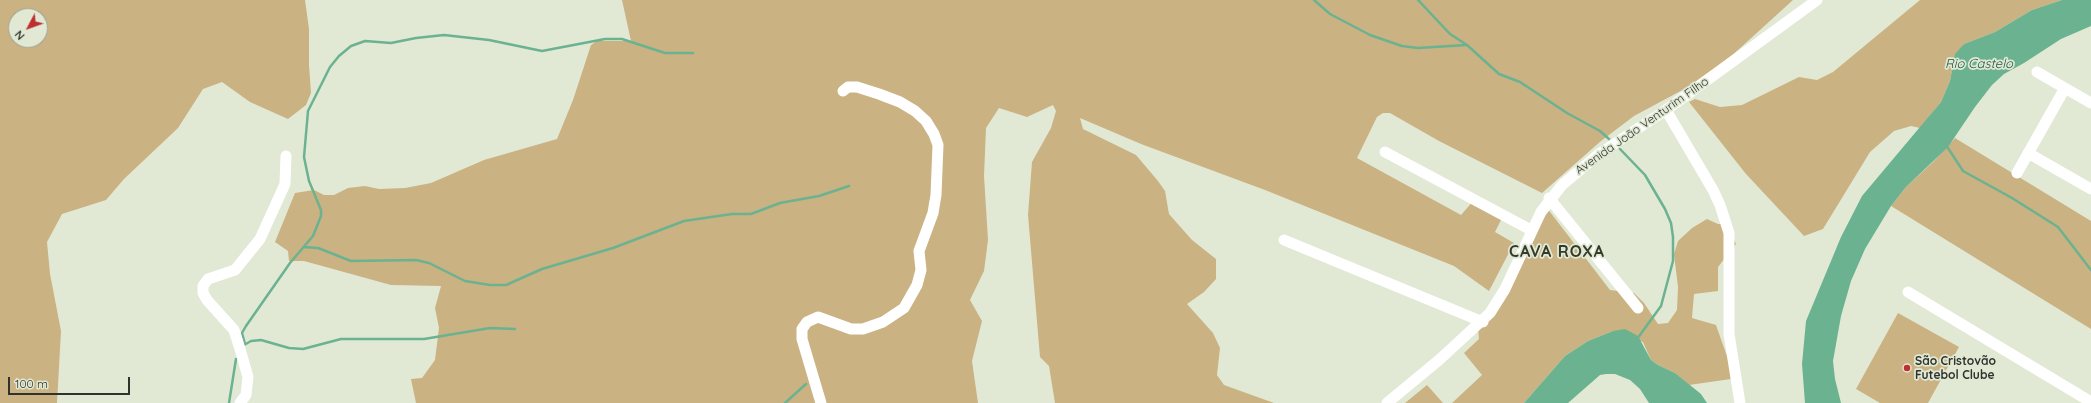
<!DOCTYPE html>
<meta charset="utf-8">
<style>
body{margin:0}
#map{position:relative;width:2091px;height:403px;overflow:hidden;background:#e1e9d5;font-family:Quicksand,sans-serif}
canvas{display:block}
.north{position:absolute;left:8px;top:8px;width:40px;height:40px;box-sizing:border-box;background:#e1e9d5;border:1px solid #9aa091;border-radius:50%;rotate:229deg;font-size:11px;font-weight:700;line-height:16px;text-align:center;color:#30332c}
.north::after{content:'';display:block;margin:auto;width:14px;height:18px;background:#be2f31;clip-path:polygon(50% 0,100% 100%,50% 72%,0 100%)}
.scale{position:absolute;left:8px;top:377px;width:122px;height:18px;box-sizing:border-box;border:2px solid #30332c;border-top:0;padding-left:5px;font-size:12px;line-height:14px;white-space:nowrap;color:#30332c;-webkit-text-stroke:3px #e1e9d5;paint-order:stroke}
</style>
<div id="map">
<canvas width="2091" height="403"></canvas>
<div class="north">N</div>
<div class="scale">100 m</div>
</div>
<script>
const c = document.querySelector('canvas').getContext('2d');
c.lineJoin = 'round';
function paint(path, color) {
  c.fillStyle = color;
  c.fill(path, 'evenodd');
}
function shape(rows) {
  const path = new Path2D();
  for (const r of rows) {
    path.moveTo(r[0], r[1]);
    for (let i = 2; i < r.length; i += 2) path.lineTo(r[i], r[i + 1]);
  }
  return path;
}
function strokePath(path, color, width, dash) {
  c.strokeStyle = color;
  c.lineWidth = width;
  c.lineCap = dash ? 'butt' : 'round';
  c.setLineDash(dash || []);
  c.stroke(path);
}
function drawText(font, color, halo, rows, align = 'center') {
  c.font = font + ' Quicksand,sans-serif';
  c.lineWidth = 3.5;
  c.setLineDash([]);
  c.textBaseline = 'middle';
  c.strokeStyle = halo;
  c.fillStyle = color;
  for (const [text, x, y, turn = 0] of rows) {
    c.save();
    c.translate(x, y);
    c.rotate((+turn || 0) * Math.PI / 180);
    c.textAlign = isNaN(turn) ? turn : align;
    if (halo) c.strokeText(text, 0, 0);
    c.fillText(text, 0, 0);
    c.restore();
  }
}
paint(shape([
 [0,0,305,0,309,29,309,65,311,93,306,105,288,119,250,102,222,82,203,89,178,128,124,179,106,200,62,214,47,242,50,274,61,331,57,403,0,403],
 [16,16,40,16,40,40,16,40],
 [622,0,1793,0,1727,60,1688,87,1634,116,1601,141,1542,193,1439,141,1390,113,1383,113,1377,117,1357,158,1461,215,1475,199,1504,214,1495,232,1514,243,1489,291,1454,266,1265,190,1141,144,1080,118,1083,129,1136,155,1158,181,1165,191,1169,214,1192,240,1216,259,1216,279,1204,292,1187,304,1213,333,1220,348,1217,375,1224,385,1274,403,1055,403,1049,366,1040,357,1028,215,1032,162,1051,128,1056,111,1053,105,1027,117,999,108,986,128,984,176,988,240,984,271,970,300,982,321,972,361,978,403,416,403,411,379,422,378,435,360,439,328,435,308,441,286,391,285,304,261,289,261,288,251,275,242,295,193,314,190,324,195,334,195,348,188,365,186,379,189,405,188,431,183,484,160,557,139,573,100,591,45,597,41,631,41],
 [1920,0,2062,0,2032,10,1995,32,1964,44,1954,60,1950,81,1941,102,1932,113,1920,128,1911,126,1894,131,1870,152,1823,229,1804,236,1746,174,1689,102,1695,99,1720,107,1742,105,1799,77,1817,80,1833,72],
 [1955,138,2091,221,2091,329,1891,206,1906,187,1933,162],
 [1547,208,1610,290,1634,293,1644,303,1658,324,1668,323,1677,310,1678,287,1674,254,1678,241,1692,228,1707,219,1718,224,1727,224,1736,244,1718,267,1718,291,1694,294,1692,318,1716,325,1729,362,1731,379,1689,385,1675,373,1658,365,1651,360,1643,342,1613,331,1588,341,1565,356,1524,403,1452,403,1482,375,1464,353,1479,339,1478,327],
 [1898,313,1959,347,1928,403,1880,403,1856,389],
 [1427,385,1443,403,1405,403]
]), '#cab282');
paint(shape([
 [2062,0,2091,0,2091,26,2061,39,2024,63,2004,74,1992,85,1975,107,1948,147,1906,187,1891,206,1865,249,1851,281,1841,316,1833,361,1835,379,1841,403,1805,403,1802,364,1806,321,1841,237,1862,196,1941,102,1950,81,1955,54,1964,44,1995,32,2032,10],
 [1625,329,1638,336,1651,360,1658,365,1675,373,1701,394,1707,403,1649,403,1640,389,1630,380,1615,374,1606,374,1600,375,1568,403,1524,403,1565,356,1588,341,1613,331]
]), '#6bb291');
strokePath(shape([
 [1314,0,1330,14,1370,35,1402,46,1418,48,1466,45],
 [1418,0,1450,34,1467,45,1499,74,1520,82,1567,113,1600,131,1609,139],
 [1946,145,1963,171,2012,198,2058,227,2091,270],
 [1620,149,1645,175,1665,209,1671,223,1673,237,1673,261,1661,306,1637,339],
 [304,247,318,248,351,261,416,260,429,263,465,281,490,285,506,285,542,269,613,248,684,221,732,214,751,214,780,203,819,196,849,186],
 [245,344,242,333,246,326,290,263,313,236,321,216,321,210,309,181,304,157,308,111,330,67,339,56,351,46,365,41,391,43,416,38,444,35,489,40,542,51,605,39,622,39,665,53,693,53],
 [244,345,251,341,261,340,289,348,303,349,341,339,424,339,490,328,515,329],
 [229,403,236,359],
 [785,403,806,384]
]), '#6bb291', 2.5);
strokePath(shape([
 [2037,72,2091,103],
 [1666,110,1713,190,1720,205,1729,233,1729,334,1740,403],
 [1385,152,1531,230],
 [2028,153,2091,189],
 [2017,173,2065,88],
 [1549,198,1638,308],
 [1284,240,1483,322],
 [1908,292,2091,402],
 [240,403,246,395,248,377,240,349,234,330,207,300,203,293,203,286,208,279,235,270,260,239,285,184,286,156],
 [821,403,802,339,802,329,807,322,818,317,851,329,863,329,883,322,904,308,917,285,921,270,919,251,933,213,936,195,938,145,934,134,926,121,915,111,900,102,879,94,857,87,848,87,843,91],
 [1387,403,1439,360,1490,313,1505,289,1541,212,1562,185,1599,154,1666,110,1817,0]
]), '#fff', 11);
for (const [x, y, r, color] of [
 [1907,368,4,"#be2f31"]
]) {
  const dot = new Path2D();
  dot.arc(x, y, r, 0, 2 * Math.PI);
  c.fillStyle = color;
  c.fill(dot);
  strokePath(dot, '#e1e9d5', 1.5);
}
drawText('12px', '#30332c', '#e1e9d5', [
 ["Avenida João Venturim Filho",1642,126,-35]
]);
drawText('bold 12px', '#30332c', '#e1e9d5', [
 ["São Cristovão",1915,361],
 ["Futebol Clube",1915,375]
], 'left');
drawText('italic 13px', '#1f563f', '#e1e9d5', [
 ["Rio Castelo",1979,64]
]);
c.letterSpacing = '1px';
drawText('bold 16px', '#353b2b', '#e1e9d5', [
 ["CAVA ROXA",1557,252]
]);
c.letterSpacing = '0px';
</script>
